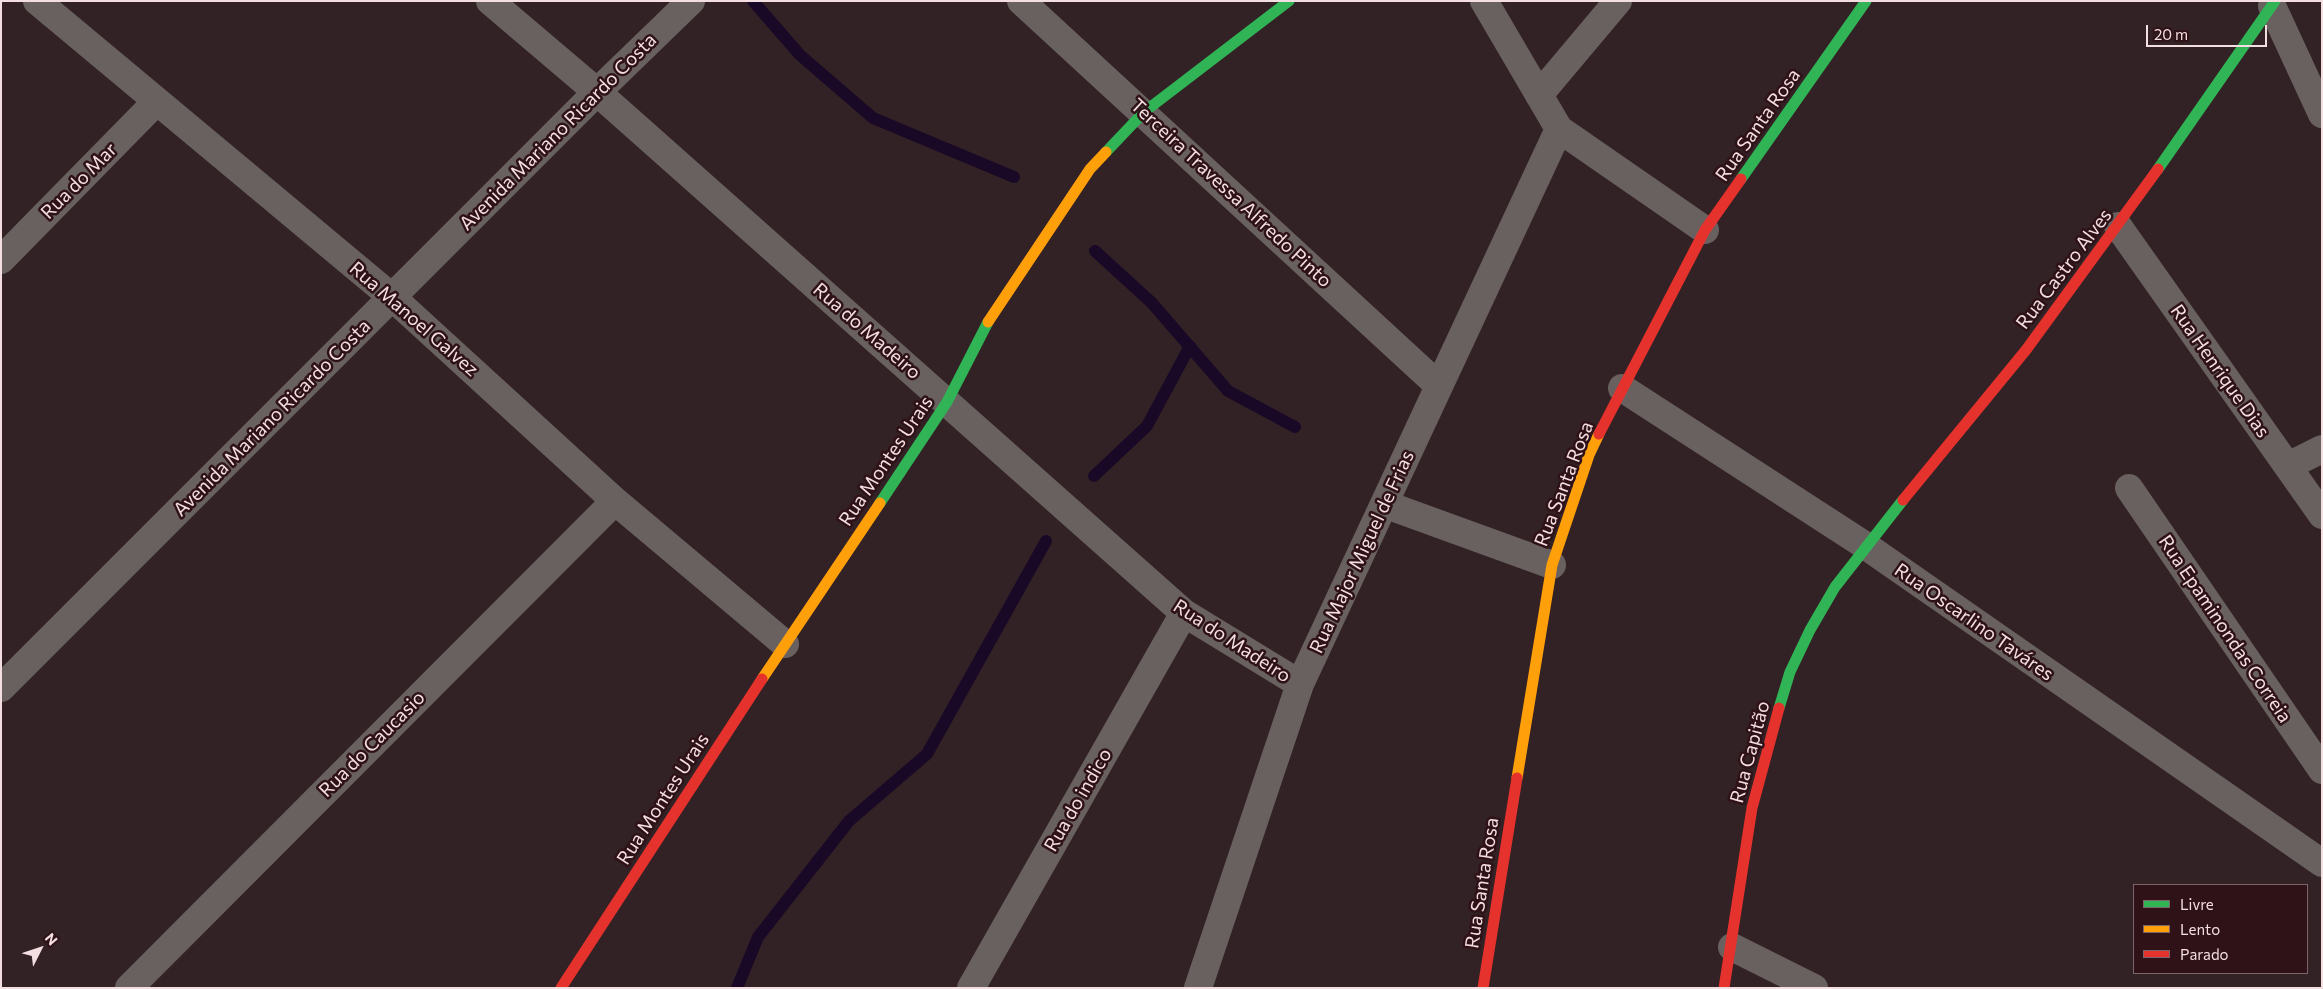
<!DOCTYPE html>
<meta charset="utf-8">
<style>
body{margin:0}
#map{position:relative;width:2323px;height:989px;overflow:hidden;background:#332225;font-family:Commissioner,sans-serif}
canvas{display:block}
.frame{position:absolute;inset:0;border:2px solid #f3dee1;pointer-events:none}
.legend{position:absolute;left:2133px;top:884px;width:175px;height:90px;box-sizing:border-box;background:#2e1218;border:1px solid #7d6468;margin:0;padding:6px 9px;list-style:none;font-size:15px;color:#f3dee1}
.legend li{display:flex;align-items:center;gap:10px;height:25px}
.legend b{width:25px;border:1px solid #7d6468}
.north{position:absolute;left:15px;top:924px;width:50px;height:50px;-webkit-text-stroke:4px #2e1218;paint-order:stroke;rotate:49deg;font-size:14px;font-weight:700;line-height:20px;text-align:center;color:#f3dee1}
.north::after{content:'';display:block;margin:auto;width:18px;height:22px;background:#f3dee1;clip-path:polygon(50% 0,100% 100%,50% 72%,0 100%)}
.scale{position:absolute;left:2146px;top:25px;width:121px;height:22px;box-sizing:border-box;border:2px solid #f3dee1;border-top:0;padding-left:6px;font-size:15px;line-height:18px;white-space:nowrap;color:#f3dee1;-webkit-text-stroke:4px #2e1218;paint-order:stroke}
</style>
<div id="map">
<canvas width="2323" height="989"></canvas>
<div class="frame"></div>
<ul class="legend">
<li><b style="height:6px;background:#30b455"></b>Livre</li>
<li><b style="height:6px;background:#ff9f0a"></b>Lento</li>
<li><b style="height:6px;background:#e5322d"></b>Parado</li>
</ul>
<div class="north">N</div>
<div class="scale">20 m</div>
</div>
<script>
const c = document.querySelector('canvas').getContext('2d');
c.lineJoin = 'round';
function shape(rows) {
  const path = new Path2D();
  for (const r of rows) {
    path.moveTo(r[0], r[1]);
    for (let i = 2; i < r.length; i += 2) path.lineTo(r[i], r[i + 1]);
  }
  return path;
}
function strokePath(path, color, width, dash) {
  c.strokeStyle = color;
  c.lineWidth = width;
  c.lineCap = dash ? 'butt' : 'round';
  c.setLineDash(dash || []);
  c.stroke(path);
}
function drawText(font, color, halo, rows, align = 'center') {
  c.font = font + ' Commissioner,sans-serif';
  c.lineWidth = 5;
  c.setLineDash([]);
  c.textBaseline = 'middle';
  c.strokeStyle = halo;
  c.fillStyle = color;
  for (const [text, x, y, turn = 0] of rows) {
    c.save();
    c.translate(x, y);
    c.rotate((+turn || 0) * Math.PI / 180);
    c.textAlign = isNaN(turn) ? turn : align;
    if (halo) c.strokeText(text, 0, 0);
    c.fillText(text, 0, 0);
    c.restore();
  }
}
strokePath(shape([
 [753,1,800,55,873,118,1014,177],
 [1095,251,1152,303,1228,391,1295,427],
 [1094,476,1147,426,1190,346],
 [737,988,758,937,849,821,927,754,1046,541]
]), '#1a0926', 12);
strokePath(shape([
 [37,1,393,298,615,501,785,644],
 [490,1,597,92,1184,613,1300,684],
 [1021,1,1439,386],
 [1484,1,1559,129,1705,230],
 [2272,6,2322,114],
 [1539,95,1618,1],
 [2118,226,2322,515],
 [1,260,156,102],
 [1622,388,1866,546,2322,863],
 [2288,466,2322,449],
 [2129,488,2322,770],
 [1384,504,1552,565],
 [1,688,597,92,691,1],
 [1732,947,1814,988],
 [129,988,615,501],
 [971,988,1184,613],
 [1198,988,1300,684,1559,129]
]), '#69615f', 28);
strokePath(shape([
 [1106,152,1144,112,1289,1],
 [2158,169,2275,1],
 [1741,179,1866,1],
 [880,503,947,402,988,322],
 [1779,708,1790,672,1810,630,1835,587,1903,500]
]), '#30b455', 11);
strokePath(shape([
 [988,322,1090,169,1106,152],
 [762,679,880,503],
 [1517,778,1552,565,1589,455,1599,434]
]), '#ff9f0a', 11);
strokePath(shape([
 [1599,434,1705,230,1741,179],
 [1903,500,2026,350,2158,169],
 [561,988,762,679],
 [1483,988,1517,778],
 [1724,988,1752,808,1779,708]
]), '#e5322d', 11);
drawText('19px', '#f3dee1', '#2e1218', [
 ["Rua Santa Rosa",1758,125,-55],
 ["Avenida Mariano Ricardo Costa",558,132,-45],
 ["Rua do Mar",79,181,-45],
 ["Terceira Travessa Alfredo Pinto",1231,193,43],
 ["Rua Castro Alves",2064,269,-53],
 ["Rua Manoel Galvez",414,319,41],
 ["Rua do Madeiro",867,331,41],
 ["Rua Henrique Dias",2220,371,55],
 ["Avenida Mariano Ricardo Costa",272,418,-45],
 ["Rua Montes Urais",886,461,-56],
 ["Rua Santa Rosa",1564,484,-69],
 ["Rua Major Miguel de Frias",1362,552,-65],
 ["Rua Oscarlino Taváres",1974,622,35],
 ["Rua Epaminondas Correia",2225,629,56],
 ["Rua do Madeiro",1232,641,33],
 ["Rua do Caucasio",372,744,-45],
 ["Rua Capitão",1750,752,-75],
 ["Rua Montes Urais",663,799,-57],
 ["Rua do indico",1078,800,-60],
 ["Rua Santa Rosa",1482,883,-81]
]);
</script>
